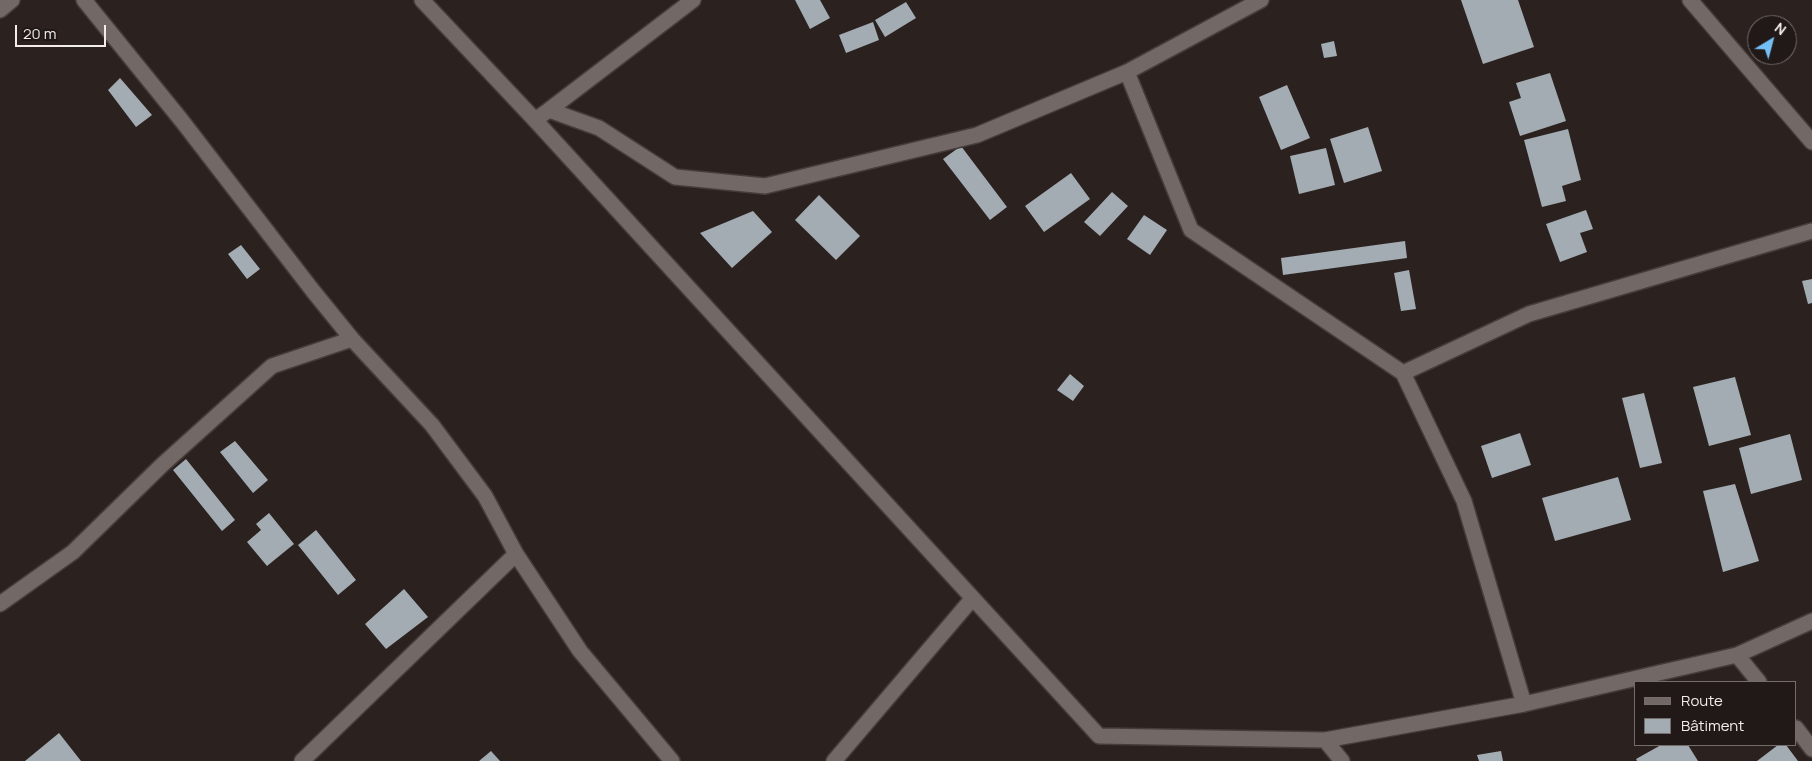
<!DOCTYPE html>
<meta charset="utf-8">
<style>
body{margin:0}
#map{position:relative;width:1812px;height:761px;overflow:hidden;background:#2b2220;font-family:Manrope,sans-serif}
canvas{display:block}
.legend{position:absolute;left:1634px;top:681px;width:162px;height:65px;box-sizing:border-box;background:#211917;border:1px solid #756d6b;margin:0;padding:6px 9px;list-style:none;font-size:15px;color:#f2ecea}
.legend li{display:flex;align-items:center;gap:10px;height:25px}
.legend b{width:25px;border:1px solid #756d6b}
.north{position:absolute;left:1747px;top:15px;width:50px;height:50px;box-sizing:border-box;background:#211917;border:1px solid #756d6b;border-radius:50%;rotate:37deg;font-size:14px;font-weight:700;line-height:20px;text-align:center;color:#f2ecea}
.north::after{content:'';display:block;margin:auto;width:18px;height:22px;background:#74c0f6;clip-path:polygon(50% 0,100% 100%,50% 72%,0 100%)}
.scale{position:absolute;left:15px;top:25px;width:91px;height:22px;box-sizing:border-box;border:2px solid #f2ecea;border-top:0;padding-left:6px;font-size:15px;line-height:18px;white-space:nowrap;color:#f2ecea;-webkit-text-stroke:4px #211917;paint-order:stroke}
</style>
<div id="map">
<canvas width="1812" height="761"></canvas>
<ul class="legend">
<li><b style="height:6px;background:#726865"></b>Route</li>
<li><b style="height:14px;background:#a3acb2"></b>Bâtiment</li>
</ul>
<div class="north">N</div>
<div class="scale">20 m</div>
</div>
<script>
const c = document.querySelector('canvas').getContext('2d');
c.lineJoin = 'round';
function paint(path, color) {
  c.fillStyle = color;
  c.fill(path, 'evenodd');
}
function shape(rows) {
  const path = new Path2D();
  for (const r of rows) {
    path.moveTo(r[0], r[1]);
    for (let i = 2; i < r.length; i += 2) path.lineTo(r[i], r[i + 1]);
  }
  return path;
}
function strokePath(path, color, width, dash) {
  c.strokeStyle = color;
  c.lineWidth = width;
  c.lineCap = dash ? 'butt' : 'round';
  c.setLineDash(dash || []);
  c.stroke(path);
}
paint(shape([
 [795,0,820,0,830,18,810,29],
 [1461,0,1518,0,1534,47,1483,64],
 [906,2,916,18,885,37,875,20],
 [873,22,879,40,846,53,839,35],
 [1334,41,1337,56,1324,58,1321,44],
 [1550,73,1566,121,1520,136,1509,102,1521,98,1516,83],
 [120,78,152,115,136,127,108,90],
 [1287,85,1310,138,1281,150,1259,97],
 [1368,127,1382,171,1344,183,1330,139],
 [1568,129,1581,180,1562,186,1566,201,1542,207,1524,140],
 [961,146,1007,207,990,220,943,159],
 [1326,148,1335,185,1299,194,1290,156],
 [1071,173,1090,199,1044,232,1025,206],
 [1112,192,1128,206,1100,236,1084,222],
 [819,195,860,236,836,260,795,220],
 [1586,210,1593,229,1580,233,1587,252,1560,262,1546,224],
 [753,211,772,232,732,268,700,233],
 [1144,215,1167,230,1150,255,1127,239],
 [1405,241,1407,258,1283,275,1281,258],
 [241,245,260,269,247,279,228,254],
 [1409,270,1416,309,1401,311,1394,273],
 [1812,279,1812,303,1808,304,1802,281],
 [1070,374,1084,386,1073,401,1057,390],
 [1735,377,1751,435,1709,446,1693,387],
 [1644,393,1662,463,1640,468,1622,398],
 [1520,433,1531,465,1492,478,1481,446],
 [1790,434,1802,480,1751,494,1739,448],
 [235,441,268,480,253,493,220,452],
 [186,459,235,520,222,531,173,470],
 [1618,477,1631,520,1555,541,1542,498],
 [1735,484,1759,561,1723,572,1703,491],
 [269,513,294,544,267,566,247,542,261,530,256,524],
 [316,530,356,580,338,595,298,545],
 [404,589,428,617,386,649,365,624],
 [59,733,81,761,25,761],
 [1661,745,1688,745,1698,761,1637,761,1636,759],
 [1778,745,1786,745,1798,761,1757,761],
 [491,751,500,761,479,761],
 [1501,751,1503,761,1479,761,1477,755]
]), '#a3acb2');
const street = shape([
 [84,0,182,121,313,291,352,339,432,425,485,496,516,554,580,651,672,761],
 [422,0,535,120,1099,736,1325,740,1524,704,1737,655,1812,621],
 [1690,0,1812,142],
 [0,10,12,0],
 [1127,72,1191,230,1403,373,1464,501,1524,704],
 [549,110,693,0],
 [535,120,549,110,599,128,675,177,765,186,977,135,1127,72,1261,0],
 [1403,373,1529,314,1812,231],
 [0,604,73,552,162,465,272,366,352,339],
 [1737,655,1759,682],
 [1796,728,1812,749],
 [1325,740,1342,761],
 [302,761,516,554],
 [834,761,972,599]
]);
strokePath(street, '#443d3b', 18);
strokePath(street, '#726865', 15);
</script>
